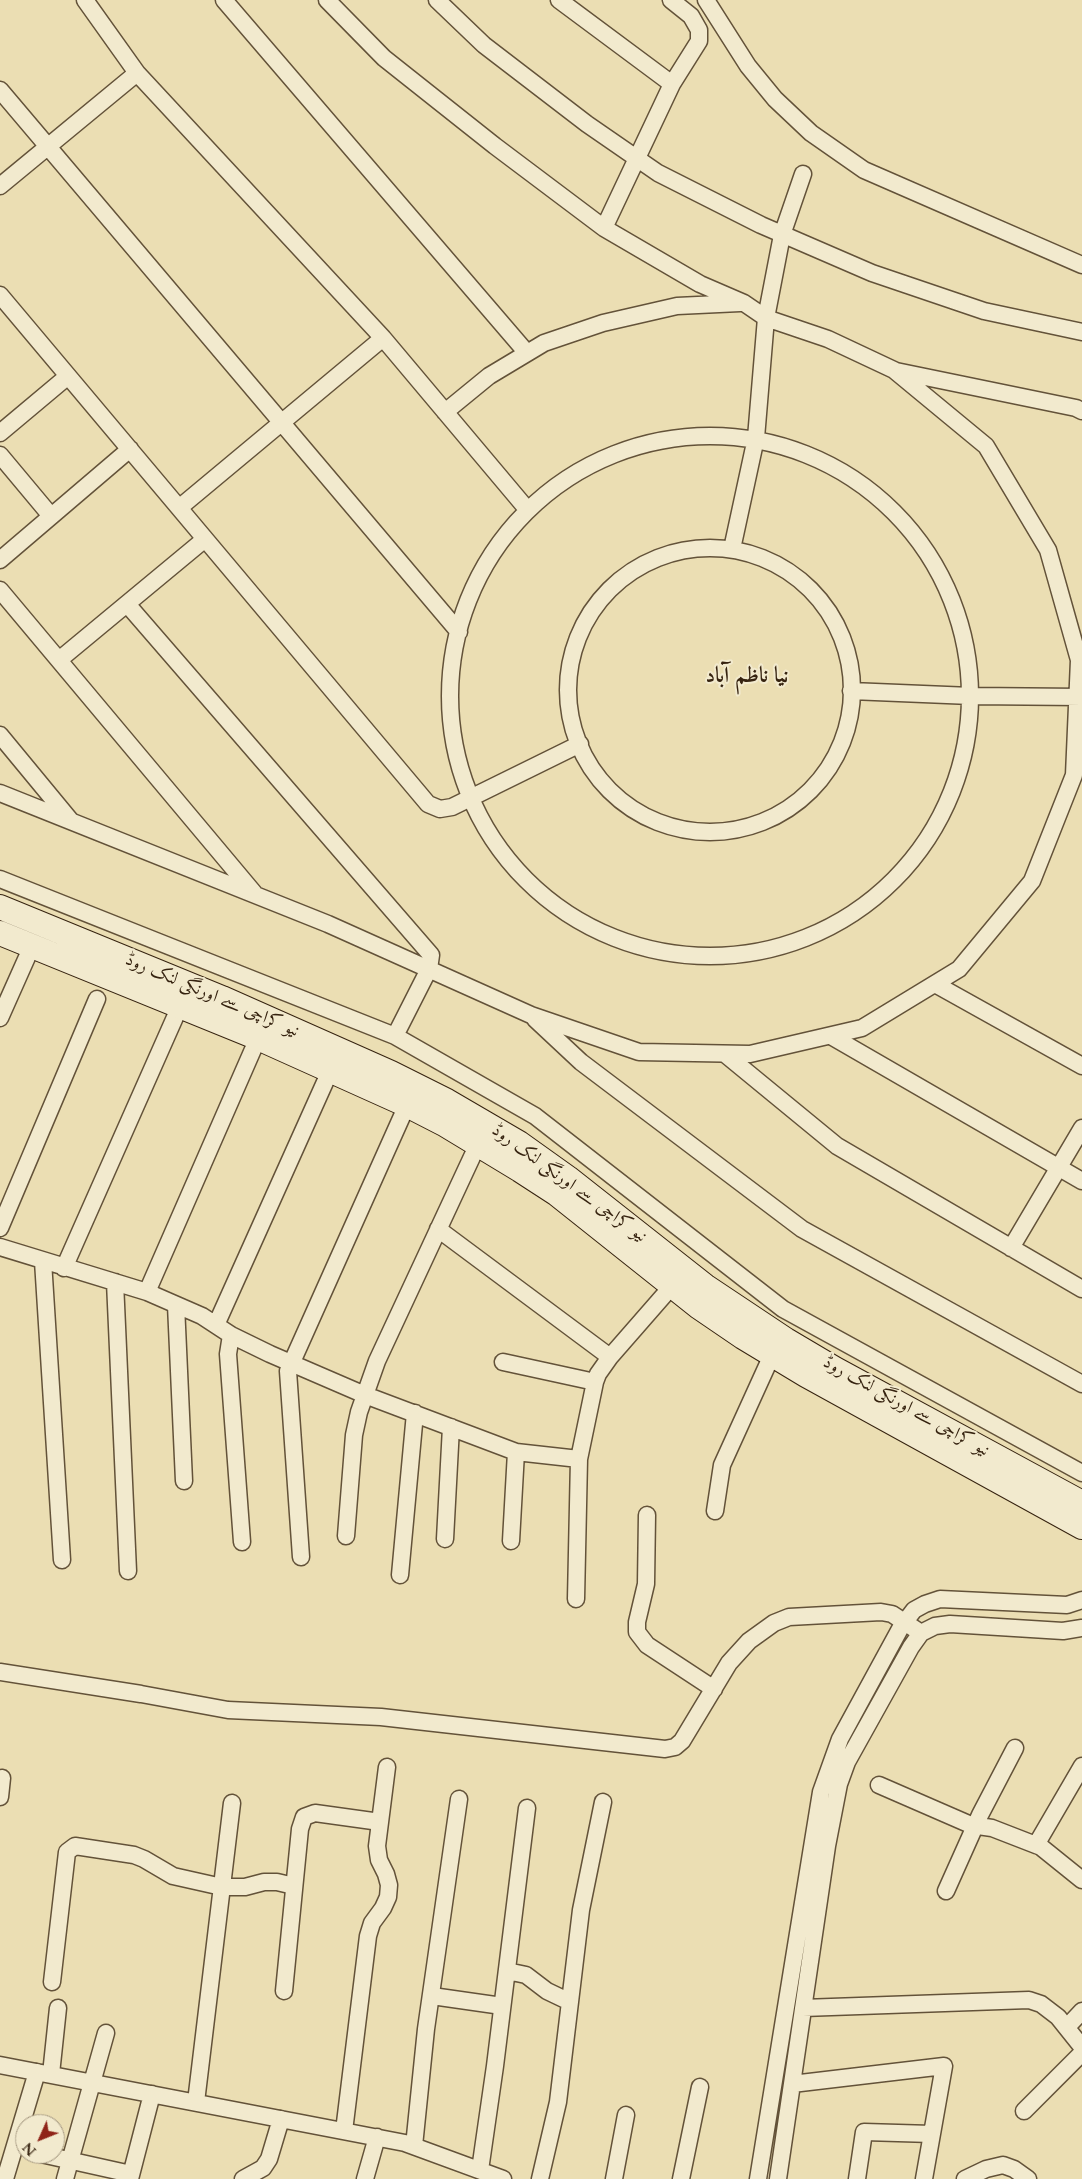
<!DOCTYPE html>
<meta charset="utf-8">
<style>
body{margin:0}
#map{position:relative;width:1082px;height:2179px;overflow:hidden;background:#ebdeb3;font-family:Cardo,serif}
canvas{display:block}
.north{position:absolute;left:15px;top:2114px;width:50px;height:50px;box-sizing:border-box;background:#f2eace;border:1px solid #a79a82;border-radius:50%;rotate:226deg;font-size:14px;font-weight:700;line-height:20px;text-align:center;color:#362310}
.north::after{content:'';display:block;margin:auto;width:18px;height:22px;background:#8f2418;clip-path:polygon(50% 0,100% 100%,50% 72%,0 100%)}
</style>
<div id="map">
<canvas width="1082" height="2179"></canvas>
<div class="north">N</div>
</div>
<script>
const c = document.querySelector('canvas').getContext('2d');
c.lineJoin = 'round';
function shape(rows) {
  const path = new Path2D();
  for (const r of rows) {
    if (r.length === 3) {
      path.moveTo(r[0] + r[2], r[1]);
      path.arc(r[0], r[1], r[2], 0, 2 * Math.PI);
      continue;
    }
    path.moveTo(r[0], r[1]);
    for (let i = 2; i < r.length; i += 2) path.lineTo(r[i], r[i + 1]);
  }
  return path;
}
function strokePath(path, color, width, dash) {
  c.strokeStyle = color;
  c.lineWidth = width;
  c.lineCap = dash ? 'butt' : 'round';
  c.setLineDash(dash || []);
  c.stroke(path);
}
function drawText(font, color, halo, rows, align = 'center') {
  c.font = font + ' Cardo,Amiri,serif';
  c.lineWidth = 4;
  c.setLineDash([]);
  c.textBaseline = 'middle';
  c.strokeStyle = halo;
  c.fillStyle = color;
  for (const [text, x, y, turn = 0] of rows) {
    c.save();
    c.translate(x, y);
    c.rotate((+turn || 0) * Math.PI / 180);
    c.textAlign = isNaN(turn) ? turn : align;
    if (halo) c.strokeText(text, 0, 0);
    c.fillText(text, 0, 0);
    c.restore();
  }
}
const street = shape([
 [85,0,137,73,383,338,526,508],
 [224,0,527,353],
 [437,0,484,45,587,124,658,173,761,225,872,273,984,311,1082,332],
 [559,0,672,84],
 [706,0,748,66,775,99,811,133,864,170,1082,265],
 [0,90,459,632],
 [0,186,137,73],
 [604,228,672,84,699,41,699,30,691,16,671,0],
 [0,295,428,804,440,809,452,807,580,744],
 [896,371,1076,408,1082,411],
 [445,412,489,376,544,343,603,323,677,306,740,303],
 [0,433,68,376],
 [710,696,260],
 [0,455,51,516],
 [179,508,383,338],
 [710,690,142],
 [732,549,756,438,766,318,782,235,803,174],
 [0,560,130,449],
 [0,590,254,893],
 [127,604,431,955,429,969,395,1036],
 [59,660,205,539],
 [851,691,971,696,1082,697],
 [0,735,71,821],
 [0,793,328,924,531,1015,639,1052,750,1054,862,1028,959,969,1032,881,1074,775,1079,660,1048,550,986,446,894,370,828,339,766,318,744,303,700,284,604,228,495,146,384,58,327,0],
 [0,879,395,1036,535,1116,783,1309,1082,1473],
 [935,984,1082,1066],
 [0,1018,32,946],
 [535,1019,581,1062,802,1229,1082,1384],
 [831,1036,1082,1181],
 [725,1054,837,1146,1082,1289],
 [0,1228,97,999],
 [438,1229,610,1357],
 [0,1247,147,1292,202,1316,231,1335,270,1354,365,1395,516,1452,579,1459],
 [1011,1248,1082,1128],
 [43,1261,62,1560],
 [64,1268,180,1006],
 [115,1282,128,1571],
 [147,1292,258,1038],
 [176,1305,184,1481],
 [216,1325,330,1071],
 [231,1335,228,1354,242,1542],
 [503,1362,595,1382],
 [715,1511,722,1465,772,1355],
 [647,1515,646,1584,637,1622,637,1632,647,1645,714,1689],
 [346,1536,354,1435,359,1412,377,1361,478,1144],
 [445,1539,451,1427],
 [511,1541,516,1452],
 [301,1557,288,1371,407,1105],
 [400,1575,415,1413],
 [576,1599,579,1459,595,1382,598,1374,610,1357,672,1286],
 [0,1672,141,1694,228,1710,381,1717,665,1749,675,1747,682,1741,729,1663,749,1641,774,1623,789,1617,881,1612,892,1614,921,1633],
 [879,1785,971,1825,992,1828,1041,1847,1082,1880],
 [0,1797,2,1778],
 [1036,1845,1082,1766],
 [946,1891,980,1815,1015,1748],
 [507,1971,526,1975,547,1991,570,2002],
 [52,1982,67,1852,75,1846,134,1855,144,1859,173,1876,222,1887,245,1887,264,1882,277,1882,294,1886],
 [284,1991,300,1829,304,1817,315,1813,380,1822],
 [432,1996,502,2006],
 [803,2008,1029,2000,1041,2004,1058,2017,1082,2047],
 [1067,2027,1082,2011],
 [0,2065,405,2143,503,2179],
 [51,2074,58,2008],
 [792,2084,944,2066,924,2179],
 [196,2102,232,1803],
 [1024,2111,1082,2053],
 [344,2131,368,1936,372,1923,383,1908,388,1897,389,1885,386,1874,379,1860,377,1846,387,1767],
 [414,2146,426,2029,459,1799],
 [41,2154,131,2174],
 [480,2170,495,2066,527,1808],
 [5,2179,37,2072],
 [65,2179,106,2033],
 [130,2179,152,2094],
 [243,2179,263,2168,269,2159,281,2119],
 [365,2179,377,2137],
 [540,2179,558,2102,581,1910,603,1802],
 [614,2179,626,2115],
 [681,2179,700,2087],
 [758,2179,821,1792,840,1739,901,1627,914,1610,925,1604,940,1599,1067,1605,1082,1600],
 [778,2179,827,1846,839,1784,847,1762,911,1647,921,1633,935,1626,950,1624,1063,1631,1082,1628],
 [857,2179,864,2132,932,2134],
 [965,2179,986,2169,1003,2165,1014,2169,1028,2179]
]);
const secondary = shape([
 [0,907,222,998,391,1073,447,1101,519,1143,568,1178,705,1286,786,1340,835,1369,1082,1503],
 [0,933,258,1038,407,1105,444,1124,520,1170,557,1194,699,1307,743,1337,806,1375,1082,1527]
]);
strokePath(street, '#635239', 19);
strokePath(secondary, '#362310', 26);
strokePath(street, '#f2eace', 16);
strokePath(secondary, '#f2eace', 24);
drawText('18px', '#362310', '#f2eace', [
 ["نیو کراچی سے اورنگی لنک روڈ",212,996,23],
 ["نیو کراچی سے اورنگی لنک روڈ",569,1184,36],
 ["نیو کراچی سے اورنگی لنک روڈ",906,1407,29]
]);
drawText('bold 22px', '#362310', '#f2eace', [
 ["نیا ناظم آباد",747,677]
]);
</script>
